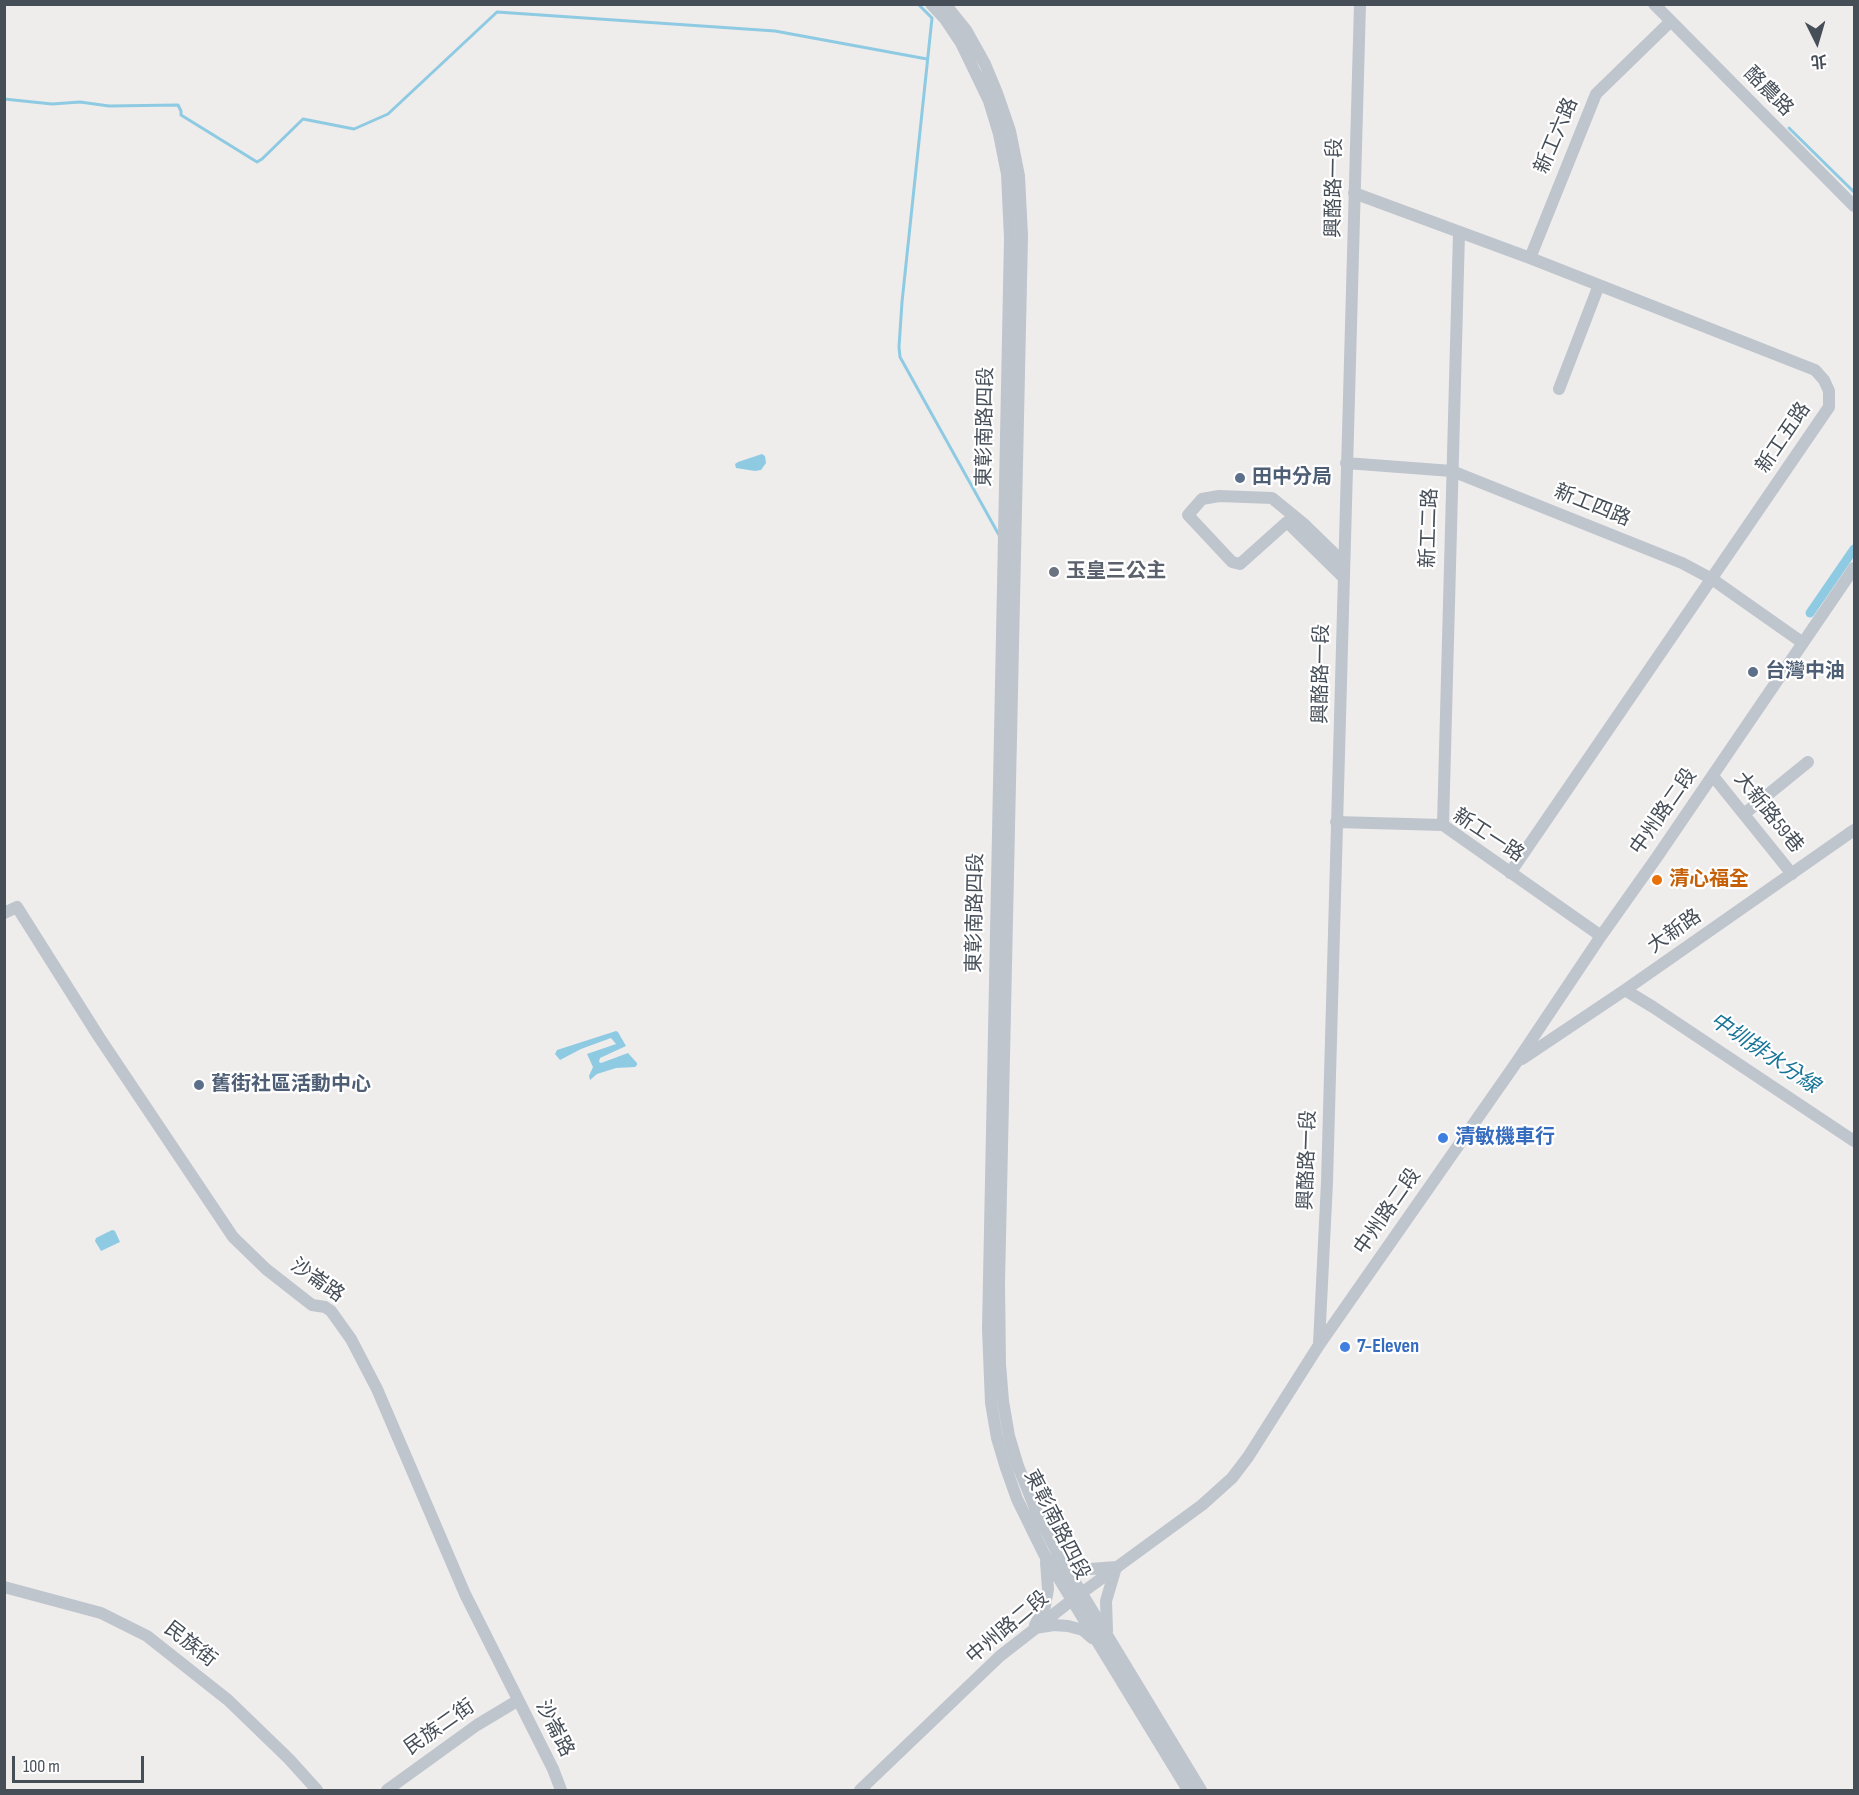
<!DOCTYPE html>
<meta charset="utf-8">
<style>
body{margin:0}
#map{position:relative;width:1859px;height:1795px;overflow:hidden;background:#efecec;font-family:"Sofia Sans Condensed","Noto Sans TC",sans-serif}
canvas{display:block}
.frame{position:absolute;inset:0;border:6px solid #464e58;pointer-events:none}
.north{position:absolute;left:1787px;top:12px;width:60px;height:60px;-webkit-text-stroke:4px #fff;paint-order:stroke;rotate:175deg;font-size:16px;font-weight:700;line-height:24px;text-align:center;color:#464e58}
.north::after{content:'';display:block;margin:auto;width:21px;height:27px;background:#464e58;clip-path:polygon(50% 0,100% 100%,50% 72%,0 100%)}
.scale{position:absolute;left:12px;top:1756px;width:132px;height:27px;box-sizing:border-box;border:3px solid #464e58;border-top:0;padding-left:8px;font-size:18px;line-height:21px;white-space:nowrap;color:#464e58;-webkit-text-stroke:4px #fff;paint-order:stroke}
</style>
<div id="map">
<canvas width="1859" height="1795"></canvas>
<div class="frame"></div>
<div class="north">北</div>
<div class="scale">100 m</div>
</div>
<script>
const c = document.querySelector('canvas').getContext('2d');
c.lineJoin = 'round';
function paint(path, color) {
  c.fillStyle = color;
  c.fill(path, 'evenodd');
}
function shape(rows) {
  const path = new Path2D();
  for (const r of rows) {
    path.moveTo(r[0], r[1]);
    for (let i = 2; i < r.length; i += 2) path.lineTo(r[i], r[i + 1]);
  }
  return path;
}
function strokePath(path, color, width, dash) {
  c.strokeStyle = color;
  c.lineWidth = width;
  c.lineCap = dash ? 'butt' : 'round';
  c.setLineDash(dash || []);
  c.stroke(path);
}
function drawText(font, color, halo, rows, align = 'center') {
  c.font = font + ' "Sofia Sans Condensed","Noto Sans TC",sans-serif';
  c.lineWidth = 4.5;
  c.setLineDash([]);
  c.textBaseline = 'middle';
  c.strokeStyle = halo;
  c.fillStyle = color;
  for (const [text, x, y, turn = 0] of rows) {
    c.save();
    c.translate(x, y);
    c.rotate((+turn || 0) * Math.PI / 180);
    c.textAlign = isNaN(turn) ? turn : align;
    if (halo) c.strokeText(text, 0, 0);
    c.fillText(text, 0, 0);
    c.restore();
  }
}
paint(shape([
 [762,454,765,456,766,463,761,470,755,471,736,468,735,464,738,462],
 [616,1031,618,1032,626,1046,600,1058,599,1062,601,1063,628,1053,637,1063,637,1065,635,1067,616,1068,597,1074,590,1080,589,1076,593,1067,587,1054,616,1044,611,1038,581,1049,560,1060,555,1054,557,1050],
 [112,1230,115,1231,120,1242,101,1251,95,1241,96,1238]
]), '#8ecbe3');
strokePath(shape([
 [918,4,932,18,902,302,899,347,900,357,999,535],
 [4,99,52,104,80,102,109,106,178,105,181,111,181,115,257,162,262,159,303,119,354,129,388,114,497,12,775,31,927,59],
 [1789,128,1854,192]
]), '#8ecbe3', 3);
strokePath(shape([
 [1810,613,1854,549]
]), '#8ecbe3', 9);
strokePath(shape([
 [931,4,945,19,961,43,989,101,999,134,1007,174,1010,238,988,1329,991,1403,997,1438,1006,1468,1017,1499,1044,1554,1188,1790],
 [945,4,966,30,985,64,997,93,1010,131,1019,176,1022,236,999,1283,1000,1364,1003,1401,1009,1436,1018,1466,1037,1513,1058,1554,1201,1790],
 [1654,4,1854,206],
 [1354,193,1530,258,1815,370,1824,380,1829,391,1829,407,1510,873],
 [1530,258,1596,94,1671,21],
 [1559,389,1599,285],
 [1346,463,1452,471,1682,563,1712,579,1803,643],
 [1344,578,1287,522,1240,564,1232,562,1188,515,1202,499,1219,496,1272,498,1305,525,1344,563],
 [1713,776,1792,874],
 [1744,814,1808,762],
 [1336,822,1443,825,1601,936],
 [1443,825,1459,233],
 [4,913,17,907,99,1037,233,1237,266,1269,312,1305,325,1307,331,1311,351,1339,377,1389,465,1594,553,1769,561,1790],
 [1625,990,1653,1007,1854,1141],
 [1522,1059,1625,990,1854,830],
 [1319,1344,1327,1182,1360,4],
 [1061,1557,1076,1566,1090,1569,1116,1567,1106,1601,1107,1631],
 [4,1587,101,1613,147,1636,228,1700,289,1759,317,1790],
 [1035,1625,1045,1606,1048,1589,1046,1562],
 [1035,1628,1054,1625,1068,1626,1083,1630,1092,1638],
 [387,1790,477,1725,517,1701],
 [860,1790,1000,1656,1072,1600,1202,1505,1232,1478,1248,1457,1319,1345,1516,1063,1601,936,1657,857,1854,568]
]), '#bec5cd', 12);
for (const [x, y, r, color] of [
 [1240,478,6,"#5c6f8a"],
 [1054,572,6,"#6b7280"],
 [1753,672,6,"#5c6f8a"],
 [1657,880,6,"#e8710a"],
 [199,1085,6,"#5c6f8a"],
 [1443,1138,6,"#3f7fe0"],
 [1345,1347,6,"#3f7fe0"]
]) {
  const dot = new Path2D();
  dot.arc(x, y, r, 0, 2 * Math.PI);
  c.fillStyle = color;
  c.fill(dot);
  strokePath(dot, '#fff', 2);
}
drawText('20px', '#464e58', '#fff', [
 ["酪農路",1768,92,45],
 ["新工六路",1557,136,-67],
 ["興酪路一段",1335,188,-89],
 ["東彰南路四段",986,427,-89],
 ["新工五路",1784,438,-56],
 ["新工四路",1592,506,22],
 ["新工二路",1430,528,-88],
 ["興酪路一段",1322,674,-89],
 ["中州路二段",1664,812,-55],
 ["大新路59巷",1768,813,51],
 ["新工一路",1488,836,33],
 ["東彰南路四段",976,913,-89],
 ["大新路",1675,932,-35],
 ["興酪路一段",1308,1160,-88],
 ["中州路二段",1388,1212,-55],
 ["沙崙路",317,1281,35],
 ["東彰南路四段",1056,1525,63],
 ["中州路二段",1008,1628,-40],
 ["民族街",190,1645,38],
 ["民族二街",440,1728,-35],
 ["沙崙路",554,1729,63]
]);
drawText('bold 20px', '#4e5e75', '#fff', [
 ["田中分局",1252,478],
 ["台灣中油",1765,672],
 ["舊街社區活動中心",211,1085]
], 'left');
drawText('bold 20px', '#5b616d', '#fff', [
 ["玉皇三公主",1066,572]
], 'left');
drawText('bold 20px', '#c56008', '#fff', [
 ["清心福全",1669,880]
], 'left');
drawText('bold 20px', '#366cbe', '#fff', [
 ["清敏機車行",1455,1138],
 ["7-Eleven",1357,1347]
], 'left');
drawText('italic 21px', '#187598', '#fff', [
 ["中圳排水分線",1764,1054,34]
]);
</script>
